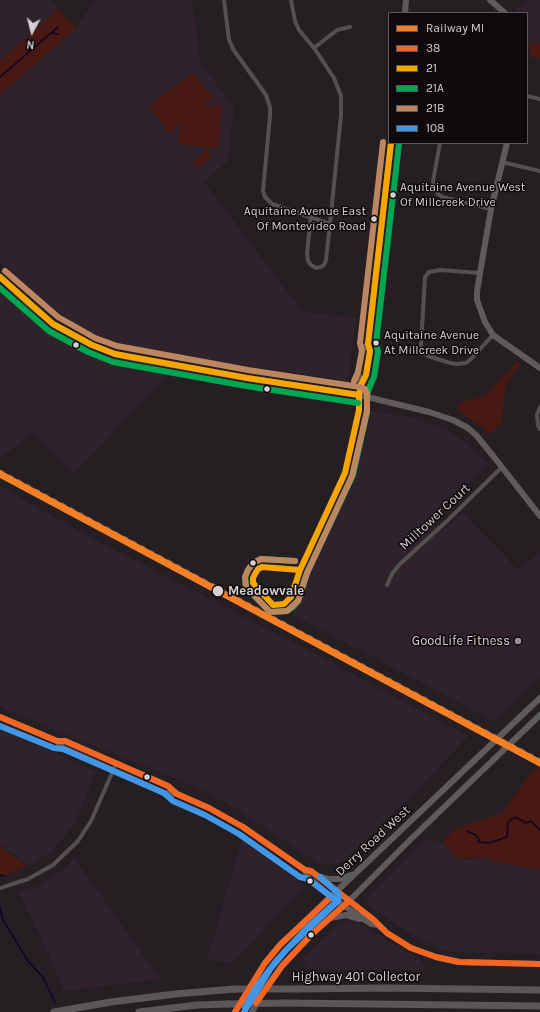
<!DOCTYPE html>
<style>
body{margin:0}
#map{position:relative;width:540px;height:1012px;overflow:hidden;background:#251f23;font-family:Karla,sans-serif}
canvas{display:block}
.legend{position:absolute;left:388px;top:12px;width:140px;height:132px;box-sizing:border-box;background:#0d090c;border:1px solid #5d585c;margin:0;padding:5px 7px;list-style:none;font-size:12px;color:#d6cfd3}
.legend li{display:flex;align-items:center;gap:8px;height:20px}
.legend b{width:20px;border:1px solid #5d585c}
.north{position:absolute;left:12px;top:12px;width:40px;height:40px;-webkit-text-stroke:3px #0d090c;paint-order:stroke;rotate:187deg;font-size:11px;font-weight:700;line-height:16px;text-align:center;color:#d6cfd3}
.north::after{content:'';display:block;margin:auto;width:14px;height:18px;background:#d6cfd3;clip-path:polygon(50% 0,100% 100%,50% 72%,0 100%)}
</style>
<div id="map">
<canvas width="540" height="1012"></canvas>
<ul class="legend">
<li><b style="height:5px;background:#f57f25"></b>Railway MI</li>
<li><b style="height:5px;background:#f26522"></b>38</li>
<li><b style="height:5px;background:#f7a600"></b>21</li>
<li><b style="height:5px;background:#00a651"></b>21A</li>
<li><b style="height:5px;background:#bb8660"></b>21B</li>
<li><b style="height:5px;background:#4196e6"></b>108</li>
</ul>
<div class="north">N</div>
</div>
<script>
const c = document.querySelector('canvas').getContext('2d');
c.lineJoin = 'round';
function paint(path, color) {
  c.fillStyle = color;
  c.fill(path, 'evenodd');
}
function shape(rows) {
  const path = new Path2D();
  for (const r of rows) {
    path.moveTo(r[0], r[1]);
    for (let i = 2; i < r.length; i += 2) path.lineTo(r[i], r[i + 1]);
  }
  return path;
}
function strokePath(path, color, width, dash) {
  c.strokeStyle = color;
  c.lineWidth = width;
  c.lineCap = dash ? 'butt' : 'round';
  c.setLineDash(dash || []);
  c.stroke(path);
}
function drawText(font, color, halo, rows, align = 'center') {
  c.font = font + ' Karla,sans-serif';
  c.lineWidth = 3;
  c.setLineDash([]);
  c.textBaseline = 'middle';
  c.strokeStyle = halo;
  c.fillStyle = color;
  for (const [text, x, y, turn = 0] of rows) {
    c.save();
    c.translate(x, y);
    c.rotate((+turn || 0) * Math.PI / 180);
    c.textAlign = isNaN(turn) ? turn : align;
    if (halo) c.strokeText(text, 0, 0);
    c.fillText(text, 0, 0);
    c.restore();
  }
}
paint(shape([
 [0,0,52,0,59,9,0,61],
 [94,0,192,0,201,64,234,107,228,161,204,182,303,312,356,318,348,381,156,352,102,339,86,332,29,291,0,263,0,95,76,28],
 [529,0,540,0,540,43,529,44,527,36,527,13,516,13,514,9],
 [0,292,65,340,89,353,134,368,167,376,74,473,32,432,0,459],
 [366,412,377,412,398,415,423,421,445,429,460,439,489,464,463,488,432,521,444,530,462,512,518,570,540,552,540,677,494,721,293,615,320,544,358,456],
 [0,486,75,529,314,653,468,736,418,789,342,863,320,864,240,811,194,786,5,709,0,706],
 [0,728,96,772,74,825,50,853,27,867,20,859,0,844],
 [427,838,443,843,459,859,464,860,483,857,497,862,540,869,540,954,453,952,440,950,411,934,364,902],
 [242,840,305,886,232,963,207,960],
 [75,859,160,979,64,991,45,946,19,893,38,886,56,875],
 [354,922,360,924,421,960,427,970,307,969,302,959,339,924]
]), '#2f222b');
paint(shape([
 [59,9,76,28,0,95,0,61],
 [540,43,540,59,530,57,529,44],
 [192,73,213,98,203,107,222,105,218,147,215,149,178,143,180,129,183,123,169,133,149,107],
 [207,150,212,157,198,168,193,161],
 [517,361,521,363,506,386,501,423,490,434,457,409,462,402,485,396],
 [535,768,540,770,540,869,497,862,483,857,459,859,443,843,454,829,502,813],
 [0,846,27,867,0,877]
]), '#481812');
strokePath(shape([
 [52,33,58,34],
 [0,77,58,27],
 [467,831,476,835,479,839,478,842,489,843,507,837,508,822,515,817,526,823,531,821,540,830],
 [0,875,3,876],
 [0,908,3,920,28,961,43,977,55,1003]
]), '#0c0425', 1.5);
strokePath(shape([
 [224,0,229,40,233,49,266,95,270,107,270,116,263,191,265,197,272,204,330,224],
 [291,0,295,21,299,30,314,48,334,78,341,96,341,115,330,224,326,260,324,265,321,267,316,268,311,265,308,261,307,253,311,217],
 [314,48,337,30,350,27],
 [527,96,540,99],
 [440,143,433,181,434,186,438,194,442,197,491,209],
 [502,162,540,171],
 [480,273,440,270,429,272,425,277,421,345,422,351,428,356,450,363,457,364,466,363,471,359,493,335],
 [540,407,537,415,538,425,540,429],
 [387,585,392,574,399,565,448,520,502,467],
 [0,888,28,879,53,865,78,841,91,821,116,764]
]), '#535051', 4);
strokePath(shape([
 [490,0,505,13],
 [405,13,406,0],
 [507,143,491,209,480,273,477,292,477,300,485,322,493,335,540,368],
 [0,277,28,303,53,324,92,345,115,354,133,358,247,378,359,395,429,412,453,420,468,428,476,435,494,457,540,516],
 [361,385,358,373,362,350,368,344],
 [359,395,361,385,366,375,370,351,368,344,391,143],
 [0,717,57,741,65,741,168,786,177,794,209,808,243,827,305,870,311,871,319,877,374,920,378,925,387,933,411,948,436,957,459,962,540,964],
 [57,741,63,748,164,793,177,794],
 [305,870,308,877,331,897,371,924,378,925],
 [321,877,328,879,340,879,351,875],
 [330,918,346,915,360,919],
 [235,1012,250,987,265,963,280,945,540,698],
 [252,1012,262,993,282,966,312,934,353,897,411,839,540,715]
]), '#5e5b5c', 6);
strokePath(shape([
 [297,989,385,988,540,990],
 [285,1003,540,1006],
 [54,1012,111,1002,175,994,235,989],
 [139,1012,197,1005,228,1004]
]), '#5b5658', 7);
strokePath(shape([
 [0,470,540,759]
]), '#615e5f', 1.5, [5, 5]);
strokePath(shape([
 [235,989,297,989],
 [228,1004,285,1003]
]), '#5b5658', 7);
strokePath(shape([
 [0,717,57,741,65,741,168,786,177,794,209,808,243,827,305,870,311,871,374,920,387,933,411,948,436,957,459,962,540,964],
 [256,1003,282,966,312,934,349,901],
 [235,1012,265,963,280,945,331,897]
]), '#f26522', 6);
strokePath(shape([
 [0,277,53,324,92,345,115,354,247,378,359,395],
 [262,567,300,570,291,597,284,604,273,605,253,583,253,578,255,574,258,569,262,567],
 [300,570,345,473,359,410,359,395,361,385,366,375,370,351,368,344,391,143]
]), '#f7a600', 6);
strokePath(shape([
 [0,288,49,331,88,352,113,362,246,386,358,403],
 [295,561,261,559,253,563,248,570,245,577,246,587,270,612,287,611,293,607,298,601,307,573,321,543,353,475,367,412,367,396,369,388,374,377,378,352,376,343,399,144]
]), '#00a651', 6);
strokePath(shape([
 [5,271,58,317,95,338,117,346,248,370,360,387,365,389,367,394,367,411,352,476,321,543,307,573,298,601,287,611,270,612,246,587,245,577,248,570,253,563,261,559,295,561],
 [354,381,358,372,362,351,360,343,383,142]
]), '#bb8660', 6);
strokePath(shape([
 [0,726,54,748,63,749,164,793,173,801,205,815,239,834,300,877,308,879,337,901,306,929,276,961,255,989,245,1008],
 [244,1012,271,968,286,950,338,901,339,896,337,892,320,877]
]), '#4196e6', 6);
strokePath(shape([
 [0,474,540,763]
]), '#f57f25', 7);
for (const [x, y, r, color] of [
 [393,195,3.5,"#d6cfd3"],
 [374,219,3.5,"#d6cfd3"],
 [376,343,3.5,"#d6cfd3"],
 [76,345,3.5,"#d6cfd3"],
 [267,389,3.5,"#d6cfd3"],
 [253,563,3.5,"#d6cfd3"],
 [218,591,6,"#d6cfd3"],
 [518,641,4,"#989195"],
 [147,777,3.5,"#d6cfd3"],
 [310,881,3.5,"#d6cfd3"],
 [311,935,3.5,"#d6cfd3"]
]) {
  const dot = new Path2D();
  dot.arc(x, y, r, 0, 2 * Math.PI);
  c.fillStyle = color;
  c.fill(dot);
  strokePath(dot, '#0d090c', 1.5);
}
drawText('12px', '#d6cfd3', '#0d090c', [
 ["Aquitaine Avenue West",400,188],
 ["Of Millcreek Drive",400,203],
 ["Aquitaine Avenue East",366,212,"right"],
 ["Of Montevideo Road",366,227,"right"],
 ["Aquitaine Avenue",384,336],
 ["At Millcreek Drive",384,351]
], 'left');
drawText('13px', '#d6cfd3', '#0d090c', [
 ["Milltower Court",435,517,-43],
 ["Derry Road West",373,841,-43],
 ["Highway 401 Collector",356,977]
]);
drawText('bold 13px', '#d6cfd3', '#0d090c', [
 ["Meadowvale",228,591]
], 'left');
drawText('13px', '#d6cfd3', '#0d090c', [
 ["GoodLife Fitness",510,641]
], 'right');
</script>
